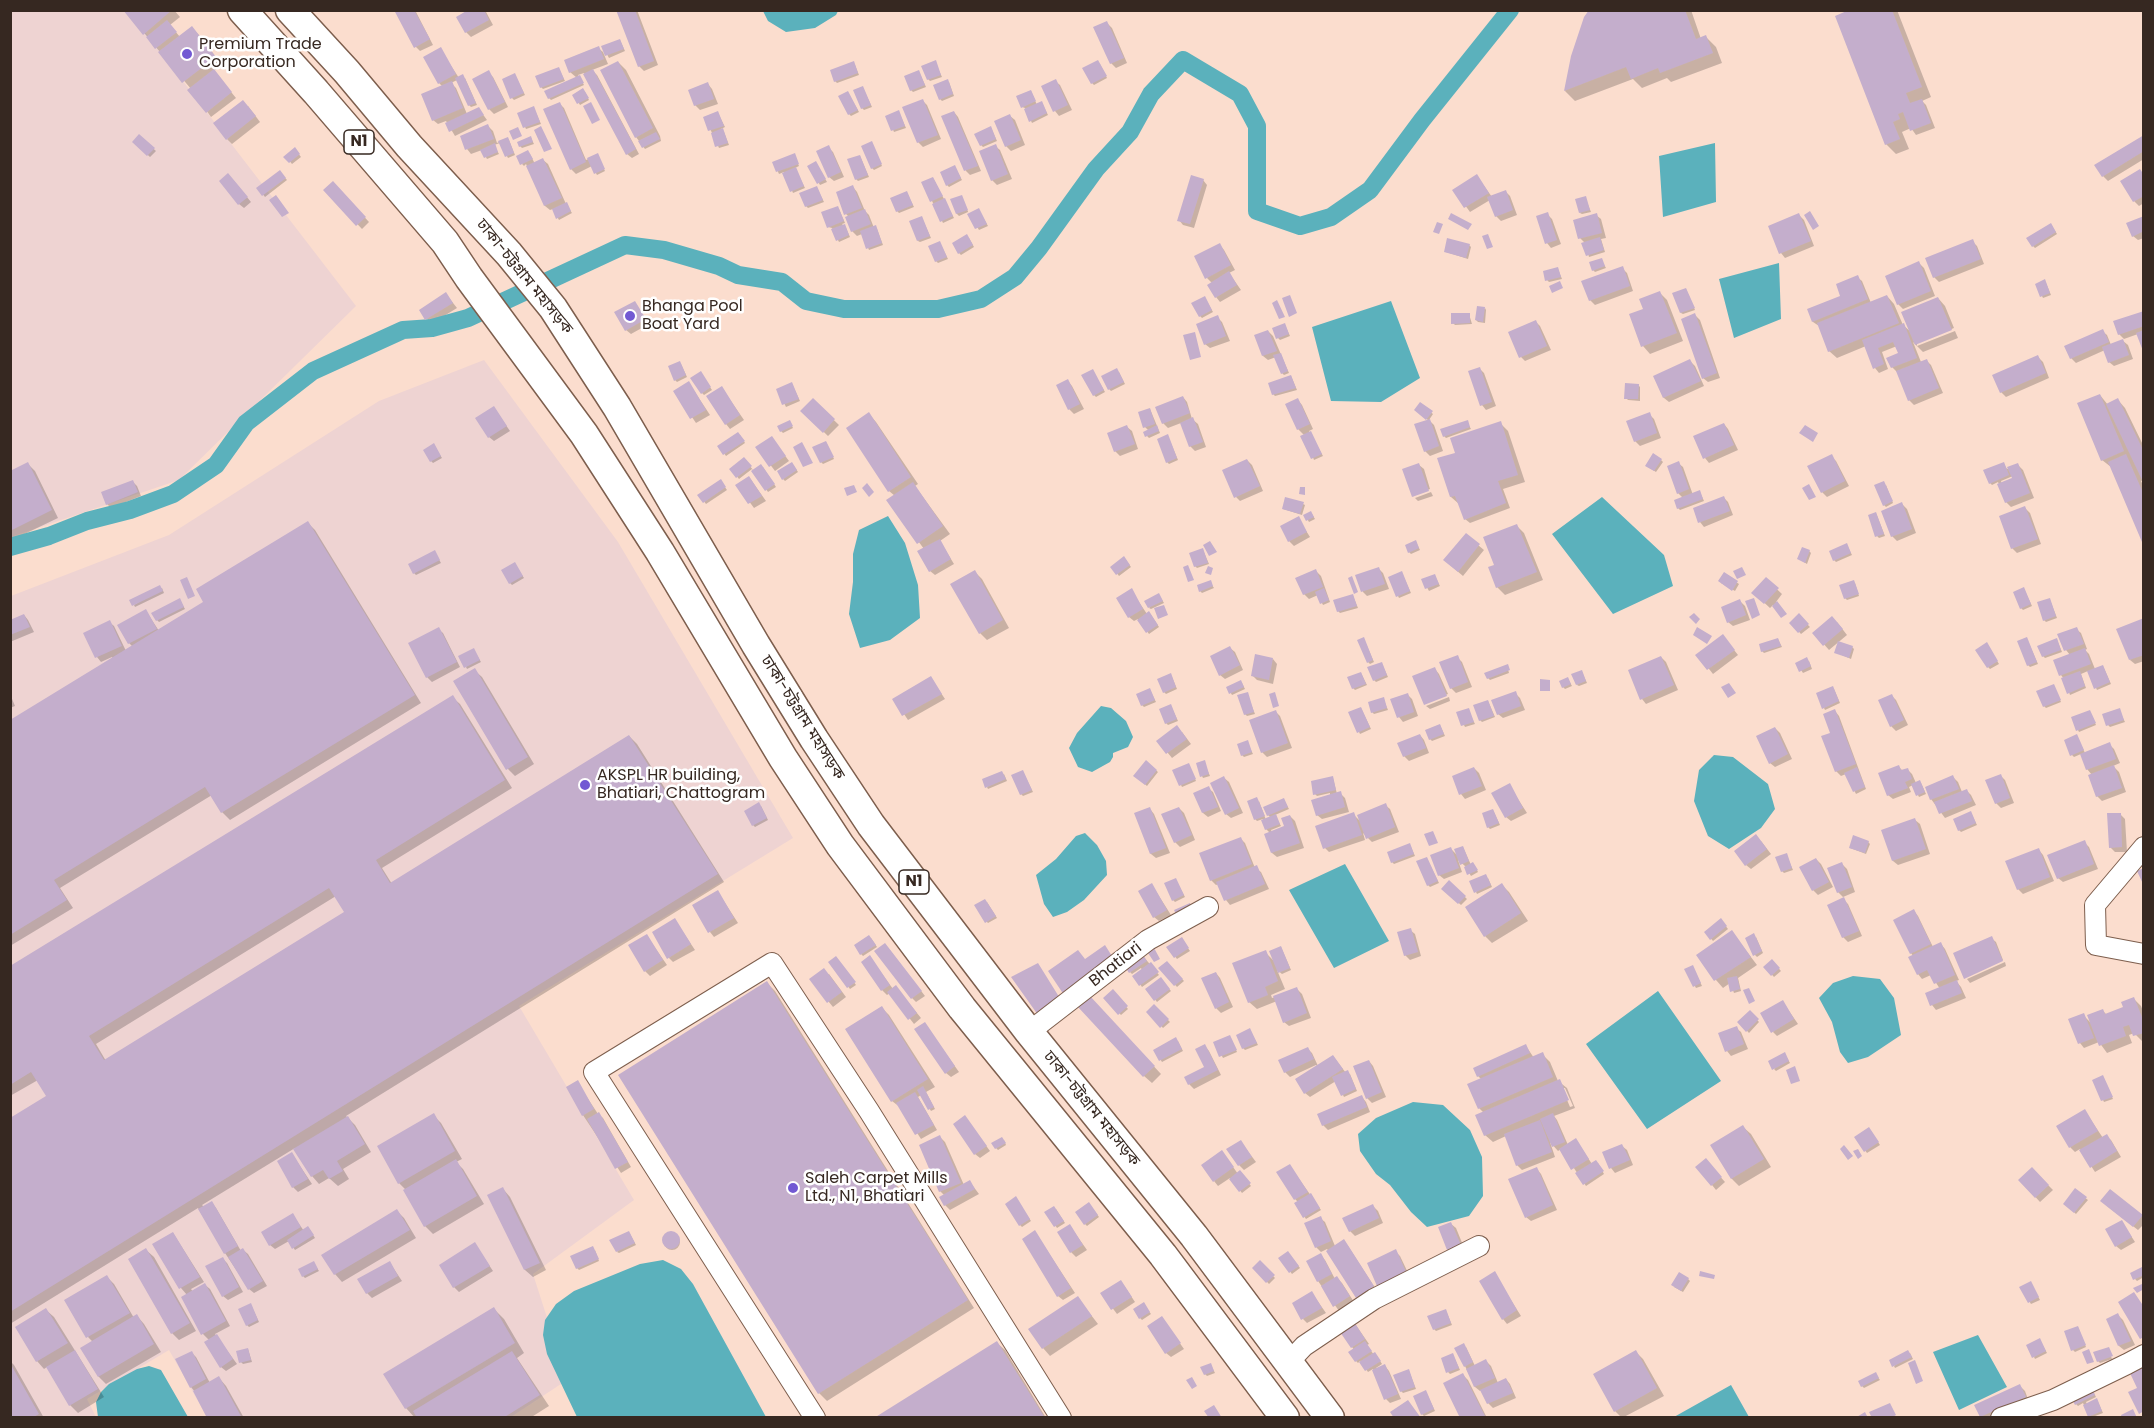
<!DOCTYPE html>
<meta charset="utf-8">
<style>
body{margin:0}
#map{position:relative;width:2154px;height:1428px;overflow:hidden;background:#fbddce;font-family:Poppins,sans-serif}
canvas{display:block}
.frame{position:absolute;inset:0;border:12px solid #362821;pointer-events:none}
</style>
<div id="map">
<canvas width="2154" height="1428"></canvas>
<div class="frame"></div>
</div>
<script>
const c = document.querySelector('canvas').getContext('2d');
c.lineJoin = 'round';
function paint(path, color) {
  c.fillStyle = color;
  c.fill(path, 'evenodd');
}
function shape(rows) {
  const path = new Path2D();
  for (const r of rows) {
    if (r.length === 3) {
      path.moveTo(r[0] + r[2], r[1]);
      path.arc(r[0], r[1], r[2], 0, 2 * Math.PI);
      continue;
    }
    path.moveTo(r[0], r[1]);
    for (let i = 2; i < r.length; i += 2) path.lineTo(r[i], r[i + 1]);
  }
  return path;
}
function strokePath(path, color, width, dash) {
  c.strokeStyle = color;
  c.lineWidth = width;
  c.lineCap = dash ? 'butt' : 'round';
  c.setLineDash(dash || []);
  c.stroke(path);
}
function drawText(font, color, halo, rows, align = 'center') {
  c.font = font + ' Poppins,"Noto Sans Bengali",sans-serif';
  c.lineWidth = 5;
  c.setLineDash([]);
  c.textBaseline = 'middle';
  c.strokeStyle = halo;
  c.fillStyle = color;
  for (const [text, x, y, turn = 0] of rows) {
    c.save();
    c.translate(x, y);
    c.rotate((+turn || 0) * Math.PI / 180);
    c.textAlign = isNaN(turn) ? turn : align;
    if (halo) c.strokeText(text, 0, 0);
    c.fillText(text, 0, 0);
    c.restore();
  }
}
paint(shape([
 [10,11,129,11,356,306,179,480,11,537],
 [484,360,618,542,793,838,519,1006,634,1200,533,1274,567,1380,511,1417,207,1417,169,1350,87,1399,96,1417,11,1418,11,596,169,535,379,401]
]), '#eed3d2');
paint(shape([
 [763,11,838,11,836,15,815,28,786,32,768,21],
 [1715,143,1716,202,1663,217,1659,156],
 [1779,263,1781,319,1734,338,1719,279],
 [1391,301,1420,378,1381,402,1331,401,1312,327],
 [1602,497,1664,555,1673,586,1613,614,1552,534],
 [888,516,905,543,918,585,920,618,890,640,860,648,849,614,853,582,853,554,859,530],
 [1101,706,1111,708,1126,721,1133,737,1128,747,1113,753,1113,757,1110,762,1092,772,1078,767,1069,748,1077,733],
 [1714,755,1733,757,1768,784,1775,809,1761,828,1729,849,1708,836,1694,801,1699,770],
 [1085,833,1097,845,1106,861,1107,875,1084,900,1067,912,1053,917,1044,904,1036,875,1056,859,1076,836],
 [1345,864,1389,941,1334,968,1289,890],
 [1853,976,1880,979,1894,998,1901,1035,1868,1057,1848,1063,1840,1052,1832,1022,1819,998,1833,983],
 [1658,991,1721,1081,1647,1129,1586,1044],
 [1413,1102,1443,1105,1470,1130,1482,1157,1483,1196,1469,1216,1427,1227,1411,1212,1390,1185,1376,1174,1360,1151,1358,1134,1376,1118],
 [663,1260,681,1269,693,1284,766,1417,577,1417,547,1354,543,1335,545,1320,556,1304,574,1291,640,1264],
 [1978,1335,2007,1387,1959,1410,1933,1352],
 [149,1366,161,1370,188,1417,98,1417,96,1402,101,1392,109,1384,137,1369],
 [1731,1385,1749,1417,1674,1417]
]), '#5bb1bc');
paint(shape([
 [125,10,174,10,180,17,170,25,180,37,192,28,199,35,222,65,214,71,236,98,211,117,191,89],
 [396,10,415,10,433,45,420,51,416,47],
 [471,10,485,10,493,25,471,37,466,32],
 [618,10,637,10,658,65,644,71,639,66],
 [1591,10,1691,10,1701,39,1706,37,1716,47,1722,63,1671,82,1667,78,1642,88,1633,79,1575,101,1565,91,1573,56],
 [1853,10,1897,10,1931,97,1922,101,1926,105,1935,128,1916,135,1911,128,1902,132,1909,149,1896,154,1886,144],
 [1107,23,1112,28,1127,63,1116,68,1111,63],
 [620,40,625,51,609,58,603,47],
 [598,48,603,52,608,64,592,70,597,75,639,154,632,158,627,154,584,73,578,75,584,85,551,100,549,98,577,78,570,72],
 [440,49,459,78,465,78,477,105,471,107,469,105,457,80,451,83,456,88,467,114,479,109,487,120,455,136,446,121,438,124,433,120,443,87,439,83],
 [618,62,626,70,660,136,661,141,645,149,636,137],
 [935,62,942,77,930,81,928,79],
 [1100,64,1107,78,1094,85,1092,83],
 [855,65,859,75,837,83,835,81],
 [559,69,565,81,543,89,541,87],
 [488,72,493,77,508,107,494,114,489,109],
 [919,72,926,87,913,92,911,90],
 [516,77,525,95,514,100,512,98],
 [1055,81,1060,85,1072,110,1059,116,1055,111],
 [949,82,954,96,942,101,940,99],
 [708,84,712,89,718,104,700,110,695,105],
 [863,88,872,107,864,110,862,108],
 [1031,91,1037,105,1043,105,1048,115,1032,123,1025,108,1022,107],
 [585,92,589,100,580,105,574,95],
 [848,93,859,112,851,116,849,114],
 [922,100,927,105,941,139,923,147,918,142],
 [559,103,564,108,586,160,597,155,605,171,597,175,592,166,576,174,571,169],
 [248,106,260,122,232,144,227,139],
 [534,108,541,124,526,129,519,114],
 [899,112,906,128,894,132,887,116],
 [954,112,958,117,981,171,970,175,966,171,943,117],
 [718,113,725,127,721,129,724,132,729,145,719,148,705,118],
 [1010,116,1015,120,1025,145,1011,151,1006,146],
 [488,126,493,131,497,143,507,138,509,140,515,155,508,158,500,143,494,145,499,154,487,159,482,150,471,154,467,149],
 [992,130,997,141,983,147,981,145],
 [139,136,156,151,150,157,134,142],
 [531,138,534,144,522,148,520,146],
 [2144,138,2144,159,2108,181,2103,176],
 [873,145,882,166,874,170,872,168],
 [995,146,1000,150,1012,179,997,185,992,180],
 [828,147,833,152,844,177,834,181,829,177],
 [295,149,301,157,292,164,286,157],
 [530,154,535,164,543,160,548,164,566,204,572,213,559,220,553,209,550,210,545,206,526,164,524,166,522,164],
 [794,155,799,166,795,168,805,188,793,193,784,172,779,174,774,163],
 [860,156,869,177,858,181,856,179],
 [817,165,827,182,820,185,809,167],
 [956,169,962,180,949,187,947,185],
 [280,172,287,180,265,197,258,188],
 [2144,175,2144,203,2139,206,2134,201],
 [1477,176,1492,197,1506,192,1510,196,1517,215,1501,221,1496,216,1490,200,1470,212,1454,190],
 [933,178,954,218,943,223,932,201],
 [233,180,251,202,244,208,239,204],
 [1203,180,1207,185,1194,228,1183,225,1179,220],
 [333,183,369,222,362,229,325,190],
 [853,187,857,192,865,211,869,215,874,228,877,229,883,245,869,250,862,234,857,236,852,231,849,217,846,214],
 [817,188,824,202,808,208,806,206],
 [907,193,914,207,899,213,897,211],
 [962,197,969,214,980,212,988,226,979,230,968,212,959,216,957,214,952,200],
 [1585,197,1591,212,1582,214,1580,213],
 [839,209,845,223,842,224,846,228,850,237,839,242,832,228,828,227],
 [1547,214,1552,219,1561,244,1551,248,1547,243],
 [1596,215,1601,219,1606,238,1601,239,1605,252,1589,257,1585,243,1580,238],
 [1799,215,1804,220,1814,246,1785,258,1781,253,1770,227],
 [2144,217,2144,238,2138,240,2133,236],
 [922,218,931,238,920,242,918,241],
 [2052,226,2057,234,2035,248,2033,246],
 [969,238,974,247,961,255,959,253],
 [1972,241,1977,246,1984,264,1939,282,1934,277],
 [940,243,948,259,938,263,936,261],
 [1220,245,1224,250,1235,270,1229,273,1241,290,1220,302,1216,297,1212,283,1207,278],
 [1469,245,1471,247,1468,259,1446,252],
 [1601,259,1606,268,1595,272,1593,270],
 [1919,263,1924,268,1935,296,1903,309,1898,304],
 [1622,268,1627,273,1633,291,1595,305,1590,300],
 [1558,269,1562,279,1549,282,1547,280],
 [1857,277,1862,281,1871,303,1887,296,1894,304,1903,325,1911,332,1938,298,1945,306,1954,328,1917,343,1917,346,1955,331,1958,338,1923,352,1913,342,1921,362,1926,360,1931,365,1943,393,1914,405,1909,400,1897,372,1892,367,1900,354,1897,346,1882,352,1888,369,1879,373,1875,368,1866,346,1837,358,1829,351,1819,326,1813,322,1809,310,1842,296],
 [2046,283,2051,295,2043,298,2042,296],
 [1686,289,1695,310,1683,314,1681,313],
 [1659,292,1667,300,1683,341,1650,354,1643,346,1645,309],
 [446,294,457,308,431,324,421,310],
 [1206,300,1213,312,1202,318,1200,316],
 [635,303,649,324,631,334,626,330],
 [1485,308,1486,310,1485,323,1478,322,1476,320],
 [2144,312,2144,347,2138,334,2124,339,2119,334],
 [1469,314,1472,324,1455,325,1453,323],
 [1695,315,1700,320,1720,378,1708,382,1703,378],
 [1217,317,1222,322,1230,341,1210,348,1205,344],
 [1536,322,1540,326,1551,350,1525,361,1521,357],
 [1285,325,1290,336,1280,340,1278,338],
 [1268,331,1273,336,1289,373,1284,375,1282,373,1276,357,1268,360,1263,356],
 [2102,331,2107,335,2111,345,2123,341,2128,345,2133,359,2114,366,2109,362,2105,350,2076,363,2071,358],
 [2038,357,2043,362,2049,378,2006,397,2001,392],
 [1690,361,1695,366,1704,386,1669,402,1664,398,1655,377],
 [681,364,687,377,677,382,675,380],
 [1479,368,1484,373,1496,406,1486,410,1482,405],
 [1119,372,1125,384,1111,391,1109,389],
 [1094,373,1105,392,1096,397,1094,395],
 [702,375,712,390,704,395,702,393],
 [1291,376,1297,390,1275,396,1273,394],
 [1068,381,1072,386,1084,409,1074,414,1069,409,1058,386],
 [689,383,710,415,696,423,675,392],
 [1638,385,1640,387,1640,401,1628,400,1626,398],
 [793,386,800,401,786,407,778,390],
 [722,388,744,420,730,429,726,424],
 [2100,395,2108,405,2118,400,2125,408,2144,447,2144,480,2141,481,2144,487,2144,542,2111,467,2102,460],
 [1183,397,1187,402,1192,419,1198,424,1206,447,1195,451,1190,446,1181,423,1168,428,1163,423],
 [813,400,839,425,828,436,802,411],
 [1298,400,1302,405,1313,429,1309,431,1323,456,1314,460,1304,435,1298,429],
 [1420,404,1433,414,1429,420,1434,425,1443,451,1430,456,1425,451,1429,421,1416,410],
 [494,408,510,431,494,441,489,437],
 [1150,409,1160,433,1149,438,1147,436,1149,431,1145,427],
 [869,414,876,422,918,484,915,486,950,534,940,541,954,564,935,575,930,571,924,549,888,500,895,496,889,491],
 [1649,414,1654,419,1661,438,1640,446,1635,441],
 [1467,422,1471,429,1446,438,1444,436],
 [1500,423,1508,431,1525,482,1503,489,1510,508,1470,523,1465,519,1459,504,1451,497,1457,454],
 [791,424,793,428,783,433,781,431],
 [1724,424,1728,429,1738,450,1709,463,1705,458],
 [1127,427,1132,431,1138,449,1120,456,1115,451],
 [740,435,745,443,726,456,719,446],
 [1168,436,1178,460,1169,464,1167,462],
 [772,438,789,461,775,471,757,447],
 [826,442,834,459,823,464,821,462],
 [435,447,442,458,433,463,431,461],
 [1831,456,1836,461,1849,486,1827,497,1822,492],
 [744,459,754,471,763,467,776,487,768,492,752,469,739,479,731,469],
 [1247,460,1252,465,1263,491,1240,501,1236,497],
 [1661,460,1663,462,1656,472,1648,467],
 [1678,463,1683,467,1693,495,1700,492,1704,501,1680,510,1678,508,1683,498,1678,493],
 [2003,463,2007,469,2018,465,2023,470,2034,498,2011,507,2006,502,1998,482,1992,485,1990,483],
 [2013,476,2014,479,2002,484,2001,481],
 [28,464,35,471,58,518,10,541,10,472],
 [1419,465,1424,469,1430,489,1414,495,1414,497,1404,470],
 [794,466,798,472,785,481,783,479],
 [749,477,766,501,754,508,737,485],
 [132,481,137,486,141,496,111,508,107,504],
 [722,483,727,490,706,504,700,496],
 [1886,485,1893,503,1886,507,1884,505],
 [1431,492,1433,496,1418,501,1415,498],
 [1724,498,1728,502,1733,515,1704,527,1700,522],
 [1303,504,1305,505,1302,515,1283,509],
 [1902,504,1907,509,1916,533,1897,541,1892,536],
 [2025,508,2030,513,2041,544,2017,553,2012,548],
 [1876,513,1885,536,1879,538,1877,536],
 [1312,514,1315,519,1309,522,1305,515],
 [1298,518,1310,537,1294,546,1289,541],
 [308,523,315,530,421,703,230,820,222,812,212,795,60,888,73,908,10,946,10,722,113,659,112,657,101,662,97,657,85,633,109,622,114,626,126,651,133,647,129,643,146,611,159,631,205,603],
 [1517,526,1524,533,1543,580,1505,595,1497,587,1496,566],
 [1466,535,1484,550,1463,576,1450,565],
 [1416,542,1420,550,1411,554,1409,552],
 [1847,545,1852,555,1836,562,1834,560],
 [1203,550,1209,564,1197,568,1195,566],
 [1809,551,1811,553,1807,564,1799,559],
 [436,554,441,563,416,575,414,573],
 [1126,560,1131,567,1119,576,1112,567],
 [516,566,524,578,512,585,510,583],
 [1378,568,1383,573,1389,589,1367,596,1363,592,1357,576],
 [1316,571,1321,576,1330,602,1323,605,1318,595,1309,599,1304,594],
 [975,572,982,579,1009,628,987,640,980,633],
 [1402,573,1411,593,1399,598,1398,596],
 [1724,574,1739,584,1735,591,1721,583],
 [1435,576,1440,586,1429,591,1423,580],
 [1766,579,1782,594,1776,602,1779,605,1782,616,1773,605,1770,608,1758,597],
 [1210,582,1214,588,1202,593,1200,591],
 [1855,583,1859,596,1847,600,1845,598],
 [162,588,164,593,135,607,134,605],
 [1131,590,1147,614,1151,615,1159,627,1149,634,1138,619,1134,621,1129,617],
 [2025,591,2032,606,2023,610,2021,608],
 [1159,595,1164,603,1151,609,1149,608],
 [1353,596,1358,608,1340,613,1338,611],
 [2050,600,2057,618,2046,622,2044,620],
 [1740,601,1745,606,1750,620,1733,626,1728,622],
 [181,602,185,609,159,622,157,620],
 [24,615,28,620,34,632,10,642,10,621],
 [1799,616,1810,627,1801,634,1791,623],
 [2144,620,2144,661,2135,664,2130,660],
 [1837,622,1847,635,1829,650,1814,633],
 [438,629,443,633,460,667,432,682,427,677],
 [2076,629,2081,633,2087,649,2085,650,2089,654,2095,669,2103,666,2111,684,2097,690,2088,671,2081,674,2086,688,2070,695,2064,679,2061,675,2070,655,2066,650,2059,635],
 [1364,639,1374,662,1370,664,1368,662],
 [1778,639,1782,647,1764,653,1762,651],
 [2027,639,2038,664,2030,667,2028,665],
 [2057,640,2062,652,2045,658,2043,656],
 [1727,641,1738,655,1713,674,1698,655],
 [1988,646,1999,664,1990,669,1988,667],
 [1852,647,1854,649,1851,659,1835,652],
 [1230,648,1235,652,1243,670,1225,679,1220,675],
 [475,652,481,662,467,669,466,667],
 [1457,657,1462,662,1472,687,1456,693,1451,688],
 [1661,657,1666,662,1678,690,1646,704,1642,699],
 [1273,659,1277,664,1273,684,1257,680,1252,675],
 [1809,661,1812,669,1803,673,1797,664],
 [1382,664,1388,677,1376,682,1374,680],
 [1507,666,1509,673,1490,680,1488,678],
 [1435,669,1439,674,1448,694,1425,703],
 [474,670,482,677,534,764,515,776,508,769],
 [1582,672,1587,683,1579,686,1577,685],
 [1361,673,1367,685,1355,690,1353,688],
 [1172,677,1177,689,1166,694,1164,692],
 [931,678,945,699,908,720,894,699],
 [1568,679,1572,686,1565,689,1563,687],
 [1242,683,1245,689,1232,695,1228,688],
 [2055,688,2061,702,2046,708,2044,706],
 [1834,689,1840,703,1825,710,1824,708],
 [1150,690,1156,702,1144,707,1142,705],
 [1515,693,1520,698,1525,710,1503,718,1498,714],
 [10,694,15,706,10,708],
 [1247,694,1255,714,1247,716,1245,714],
 [1407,694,1412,699,1418,716,1403,722,1399,717],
 [1892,696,1896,700,1908,725,1896,731,1891,726],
 [452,697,460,704,512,788,382,868,392,884,629,736,637,744,724,882,346,1116,355,1125,371,1152,343,1169,349,1179,338,1186,329,1178,319,1184,312,1176,295,1148,202,1205,204,1207,212,1203,216,1208,241,1251,243,1250,248,1254,267,1286,254,1293,249,1289,225,1253,198,1208,10,1324,10,1120,48,1097,38,1080,10,1096,10,968],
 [336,896,346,912,106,1061,96,1044],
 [1449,697,1450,701,1430,709,1426,706],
 [1383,698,1388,710,1374,714,1372,712],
 [1488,701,1495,717,1482,722,1480,720],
 [1171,706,1178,721,1168,725,1166,723],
 [1361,708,1371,729,1360,734,1359,732],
 [1468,710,1475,724,1465,727,1458,713],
 [2119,710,2125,722,2110,727,2108,725],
 [1275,711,1280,716,1292,748,1267,757,1262,752],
 [1835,711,1839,716,1866,789,1856,794,1846,774,1841,776,1836,771,1832,734],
 [2090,712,2096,725,2079,732,2078,730],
 [1440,725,1445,736,1432,741,1430,739],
 [1775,728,1780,733,1792,759,1775,767,1770,763],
 [1182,732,1191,744,1172,758,1158,741],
 [1420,735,1424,740,1429,753,1409,761,1404,756],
 [2077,736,2085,753,2109,744,2114,749,2120,763,2113,766,2119,772,2126,792,2102,801,2097,796,2092,775,2087,769,2081,754,2074,757,2072,755],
 [1247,742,1253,754,1244,757,1242,755],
 [1146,762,1158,772,1147,786,1135,776],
 [1204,762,1210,776,1203,778,1202,776],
 [1898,766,1903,771,1907,769,1912,774,1916,783,1921,783,1926,794,1919,797,1913,785,1909,787,1911,792,1893,799,1888,795],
 [1190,767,1196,781,1182,787,1181,785],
 [1474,768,1479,773,1486,790,1465,799,1461,794],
 [1004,774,1007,781,988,789,987,787],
 [1024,774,1033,792,1023,796,1021,794],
 [2000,775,2005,780,2014,803,2001,808,1996,803],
 [1953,777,1958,782,1962,792,1967,791,1971,795,1976,805,1945,818,1931,799],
 [1224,778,1229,782,1243,813,1231,818,1226,814],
 [1333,778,1337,794,1340,793,1345,798,1349,812,1322,819,1317,815,1330,796,1330,793,1317,796,1315,794],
 [1509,785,1527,813,1511,821,1506,817],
 [1208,788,1213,792,1221,811,1208,817,1203,813,1195,794],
 [1284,800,1289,809,1275,815,1281,826,1271,830,1272,832,1286,827,1290,816,1295,821,1304,848,1277,857,1272,853,1270,833,1266,829,1263,819,1257,821,1255,819,1259,801,1266,820,1271,818,1268,815],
 [1385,805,1390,809,1399,832,1372,842,1363,833,1365,840,1329,852,1325,848,1353,814,1361,822],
 [761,806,768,820,755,827,753,825],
 [1179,808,1184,813,1195,840,1180,847,1175,842],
 [1150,809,1154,814,1170,853,1156,858,1151,854,1136,814],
 [1493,810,1500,825,1490,829,1488,827],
 [1971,813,1977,825,1961,832,1959,830],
 [2120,814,2125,819,2127,852,2115,852,2110,847],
 [1915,820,1920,824,1930,854,1898,865,1893,861,1883,831],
 [1240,838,1245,843,1255,868,1261,872,1269,889,1230,905,1226,900,1219,884,1216,885,1211,880],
 [1761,841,1771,854,1751,869,1746,865],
 [1868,842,1870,844,1866,854,1850,848],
 [2084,842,2089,847,2098,869,2063,882,2058,878],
 [1411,847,1415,856,1394,864,1392,862],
 [1463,847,1471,865,1475,866,1478,872,1471,876,1465,866,1458,860,1462,872,1444,879,1439,875,1451,849,1459,857],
 [2039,850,2043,855,2054,881,2023,894,2018,889],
 [1786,854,1793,870,1784,873,1782,871],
 [1427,859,1439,883,1430,887,1428,885],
 [1816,859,1821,864,1833,887,1818,895,1813,890],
 [1842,864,1847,869,1855,892,1843,897,1838,892],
 [1488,878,1492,887,1477,894,1476,892],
 [1176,880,1185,897,1175,902,1173,900],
 [1449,882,1467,899,1461,905,1443,889],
 [1152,885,1171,915,1159,921,1154,917],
 [1502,885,1509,892,1528,921,1492,943,1485,936],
 [718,892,738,923,714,937,710,932],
 [1843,899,1848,904,1862,936,1848,942,1843,937,1829,906],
 [987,902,997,918,988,923,987,922],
 [1914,911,1918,916,1933,947,1941,944,1945,949,1959,980,1956,981,1961,987,1966,998,1936,1010,1932,1005,1927,994,1940,989,1931,975,1922,979,1918,974,1913,956,1911,953],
 [675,920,695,950,673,962,669,958],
 [1721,920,1728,929,1713,941,1706,933],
 [1410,930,1415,934,1421,956,1410,960,1405,955],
 [1732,932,1757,965,1738,978,1741,991,1734,993,1730,983,1723,988,1716,980,1698,955],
 [647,936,667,965,650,976,645,971],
 [1756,937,1763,953,1757,957,1755,955],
 [871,938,877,947,863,956,861,954],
 [1991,938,1996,942,2003,960,1965,977],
 [1183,941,1190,951,1177,959,1168,947],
 [1281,947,1291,970,1282,974,1277,970,1285,989,1271,995,1272,998,1297,989,1302,994,1311,1018,1289,1026,1284,1022,1277,1001,1257,1009,1249,1002,1265,952,1275,962],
 [889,949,925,996,916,1002,912,998],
 [1143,956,1159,975,1142,987,1134,976,1142,970,1141,968,1132,974,1130,972],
 [870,957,893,989,900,992,921,1018,914,1024,890,993,887,995,882,990,863,962],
 [838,960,856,985,850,989,830,963],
 [1772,961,1781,971,1774,977,1765,967],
 [2005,962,2006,966,1970,983,1967,979],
 [1167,963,1184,981,1177,987,1160,968],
 [1694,969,1702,986,1696,988,1686,970],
 [1216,973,1220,978,1233,1007,1221,1013,1216,1008],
 [829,974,846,997,833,1007,811,980],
 [1161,979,1171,991,1157,1002,1147,989],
 [767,983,775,991,974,1308,827,1401,819,1393],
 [1113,991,1128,1009,1121,1015,1105,998],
 [2134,999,2141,1006,2144,1013,2144,1043,2134,1033,2129,1035,2132,1043,2107,1053,2099,1042,2084,1048,2080,1043,2083,1015,2091,1023,2103,1011,2107,1015,2125,1008],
 [1783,1002,1798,1024,1777,1036,1773,1032],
 [1097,1005,1161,1074,1152,1083,1144,1076],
 [1154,1006,1170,1022,1163,1028,1148,1012],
 [881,1007,889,1015,935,1087,926,1092,935,1109,931,1111,921,1095,918,1097,937,1130,921,1139,901,1108,892,1101,847,1030],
 [1750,1012,1759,1022,1749,1033,1739,1022],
 [925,1024,959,1072,951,1077,946,1073],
 [1736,1028,1741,1032,1748,1049,1731,1056,1727,1051],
 [1250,1030,1258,1045,1245,1050,1243,1048],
 [1230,1037,1237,1052,1223,1058,1215,1043],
 [1178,1041,1183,1051,1162,1062,1155,1051],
 [1205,1046,1209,1051,1221,1075,1194,1089,1189,1084,1206,1068],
 [1526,1046,1534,1058,1542,1054,1550,1062,1558,1081,1567,1088,1575,1108,1554,1116,1557,1120,1568,1145,1576,1140,1592,1164,1598,1163,1604,1174,1586,1186,1561,1149,1558,1151,1550,1142,1555,1157,1522,1170,1517,1165,1506,1136,1493,1142,1485,1135,1484,1113,1479,1108,1482,1080,1478,1076],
 [1562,1088,1565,1088,1573,1106,1570,1107],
 [1307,1048,1312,1053,1318,1066,1333,1056,1346,1073,1350,1074,1357,1091,1344,1097,1336,1081,1310,1097,1305,1093,1317,1066,1316,1065,1290,1077,1285,1072],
 [1786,1056,1790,1063,1776,1071,1774,1069],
 [1369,1061,1373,1066,1386,1097,1372,1103,1367,1098],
 [2103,1077,2113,1099,2104,1102,2094,1081],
 [577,1082,598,1114,603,1118,631,1167,621,1173,583,1115],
 [1362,1097,1366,1102,1370,1112,1328,1130,1323,1125],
 [2085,1111,2103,1138,2106,1136,2111,1140,2121,1157,2095,1172,2080,1149,2075,1152,2070,1147],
 [433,1115,441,1123,462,1159,456,1162,463,1169,484,1204,433,1234,425,1226,406,1190,399,1183],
 [965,1117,990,1151,980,1158,975,1154],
 [1743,1127,1751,1134,1771,1167,1739,1186,1732,1179,1712,1146],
 [1871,1131,1880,1145,1867,1153,1856,1138],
 [940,1137,945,1142,964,1185,970,1182,979,1194,950,1210,945,1205,945,1196,940,1191],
 [1004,1140,1006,1145,998,1150,996,1148],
 [1241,1142,1256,1162,1244,1170,1239,1165],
 [1622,1146,1627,1150,1633,1165,1615,1173,1611,1168],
 [292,1154,312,1184,298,1192,293,1187],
 [1226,1157,1238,1174,1240,1172,1251,1186,1242,1193,1230,1178,1218,1186,1214,1181],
 [1710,1165,1725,1182,1716,1190,1712,1185],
 [1290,1166,1321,1210,1306,1219,1296,1204,1299,1203,1295,1199],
 [1537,1169,1541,1174,1557,1210,1531,1221,1526,1217],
 [2032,1169,2053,1190,2040,1202,2020,1180],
 [503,1189,510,1197,546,1270,533,1277,525,1270,489,1196],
 [2075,1190,2088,1200,2076,1214,2065,1204],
 [2110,1191,2144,1217,2144,1224,2138,1230,2107,1206],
 [1017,1200,1031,1221,1022,1227,1020,1225],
 [1091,1206,1099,1217,1087,1226,1085,1224],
 [1373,1206,1378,1211,1383,1223,1355,1236,1350,1231],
 [1056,1209,1065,1223,1057,1228,1046,1212],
 [397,1211,404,1218,416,1238,342,1282,335,1274],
 [292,1214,304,1231,310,1230,315,1238,295,1250,289,1241,275,1249,270,1245],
 [1320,1218,1325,1222,1335,1246,1348,1246,1377,1291,1362,1301,1327,1249,1321,1252,1316,1247],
 [2122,1222,2135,1242,2121,1250,2116,1246],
 [1451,1224,1456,1228,1465,1250,1453,1254,1449,1250,1440,1228],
 [1070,1226,1087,1250,1076,1257,1071,1252],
 [1035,1232,1075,1293,1063,1300,1058,1296],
 [173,1233,204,1282,191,1289,193,1292,205,1285,210,1289,230,1326,215,1334,237,1364,226,1371,221,1367,209,1340,203,1334,187,1295,181,1288,154,1245],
 [672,1242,8],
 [630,1234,636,1245,619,1253,617,1252],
 [475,1244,493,1271,459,1292,454,1287],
 [146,1250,154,1257,196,1331,179,1340,172,1333],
 [595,1250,599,1261,579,1270,577,1268],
 [1395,1251,1400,1256,1410,1277,1383,1289,1378,1285],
 [1290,1255,1300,1268,1292,1274,1280,1258],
 [1320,1255,1325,1260,1335,1279,1337,1278,1342,1283,1354,1302,1339,1311,1318,1281],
 [222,1258,227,1263,243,1292,228,1300,223,1296],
 [1260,1262,1275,1278,1269,1284,1254,1268],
 [390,1263,402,1281,372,1298,367,1293],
 [315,1265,319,1271,305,1278,303,1276],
 [2141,1269,2144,1271,2144,1277,2137,1281,2135,1279],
 [1494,1273,1521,1316,1507,1324,1503,1319],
 [107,1277,114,1284,134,1318,137,1316,144,1324,161,1352,106,1384,99,1377,82,1348,93,1342,88,1337],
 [1688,1279,1690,1281,1683,1292,1674,1287],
 [2032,1285,2040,1300,2031,1304,2021,1288],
 [1125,1287,1135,1302,1117,1314,1102,1294],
 [1312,1293,1326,1313,1307,1323,1303,1319],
 [1078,1298,1098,1324,1050,1356,1043,1348],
 [1145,1306,1151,1314,1142,1320,1140,1318],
 [252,1307,259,1322,249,1327,247,1325],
 [494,1309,504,1319,524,1353,517,1358,549,1406,530,1418,415,1418,406,1408,385,1374],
 [46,1310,54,1317,104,1397,78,1413,70,1405,47,1367,44,1369,37,1361],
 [1447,1313,1452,1325,1436,1331,1434,1329],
 [2118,1315,2123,1320,2135,1345,2124,1350,2119,1346,2108,1320],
 [1162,1318,1184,1349,1171,1357,1166,1353],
 [1353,1321,1369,1344,1367,1345,1374,1355,1377,1356,1382,1364,1376,1368,1377,1369,1385,1366,1389,1371,1401,1399,1390,1403,1386,1399,1373,1369,1368,1372,1360,1361,1358,1363,1356,1361,1354,1350,1352,1347],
 [2078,1327,2086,1347,2075,1352,2073,1350],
 [2041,1342,2047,1353,2035,1359,2034,1357],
 [997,1343,1005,1350,1046,1418,877,1418],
 [1466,1347,1475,1366,1486,1361,1491,1366,1498,1383,1506,1379,1510,1384,1516,1398,1493,1408,1488,1403,1482,1390,1480,1391,1475,1387,1465,1366],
 [2108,1348,2112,1359,2100,1363,2098,1361],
 [248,1349,252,1362,243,1364,241,1362],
 [191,1352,196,1357,210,1383,219,1378,226,1386,244,1418,209,1418,195,1392,191,1387],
 [1636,1352,1643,1359,1664,1396,1622,1418,1615,1411],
 [1910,1353,1913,1359,1895,1368,1894,1366],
 [1453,1355,1460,1370,1450,1374,1448,1372],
 [10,1361,14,1365,44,1418,10,1418],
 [1211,1365,1215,1373,1207,1376,1205,1374],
 [1409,1371,1416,1389,1403,1393,1401,1391],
 [1463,1375,1468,1380,1487,1418,1462,1418],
 [1877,1376,1880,1380,1864,1388,1862,1386],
 [2020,1386,2025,1391,2029,1402,1993,1418,1981,1416],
 [2092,1389,2096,1397,2086,1402,2087,1404,2098,1402,2103,1413,2090,1418,2083,1403,2078,1406,2076,1404],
 [1427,1394,1435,1411,1424,1416,1422,1414]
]), '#0003');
strokePath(shape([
 [10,547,49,536,87,521,130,510,173,494,216,465,246,423,313,371,403,330,432,328,468,318,625,245,664,250,719,266,738,275,782,282,806,301,844,309,938,309,981,299,1015,277,1039,248,1096,169,1130,132,1151,94,1183,60,1240,94,1257,126,1257,211,1300,226,1331,217,1370,190,1422,120,1510,10]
]), '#5bb1bc', 18);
paint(shape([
 [123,10,172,10,143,35],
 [394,10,414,10,430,39,414,48],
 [468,10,484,10,489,20,465,33,456,17],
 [616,10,635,10,654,61,638,67],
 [1589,10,1685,10,1696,39,1706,35,1713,53,1660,73,1658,68,1631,79,1626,67,1564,91,1571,56,1584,17],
 [1849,10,1892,10,1922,87,1906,93,1910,103,1922,99,1931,123,1910,131,1903,112,1898,114,1900,119,1893,122,1900,139,1885,145,1835,16],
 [167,20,177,32,155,49,146,37],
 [1107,21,1124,58,1110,64,1093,27],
 [192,26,216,57,182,83,158,52],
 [620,39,624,49,605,56,601,46],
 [599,46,604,59,569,73,564,60],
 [441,47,456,74,438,84,423,57],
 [936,60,941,75,927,80,921,66],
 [1098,60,1107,76,1091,84,1082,68],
 [618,61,653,128,635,138,600,70],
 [854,61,858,73,834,82,830,70],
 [559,67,564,79,540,88,535,76],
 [214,69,232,92,206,113,187,90],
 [593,69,636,149,626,155,583,74],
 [489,70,505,102,488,110,472,79],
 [919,70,925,85,910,91,904,76],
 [515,73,524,93,510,99,502,79],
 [463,74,476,103,468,106,455,78],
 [580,75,584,83,548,99,544,91],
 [948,79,953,94,939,100,933,85],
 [1056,79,1068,105,1053,112,1041,86],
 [452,81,463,108,432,121,421,94],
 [708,82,714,99,694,106,688,90],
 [863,86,871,105,861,109,853,90],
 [583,88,589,98,577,104,572,95],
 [1031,90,1036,101,1021,108,1016,96],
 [848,91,858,110,848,115,838,96],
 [923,99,938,135,917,143,902,107],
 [243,100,256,116,226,140,213,123],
 [1042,101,1047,113,1029,122,1024,109],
 [560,102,586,162,570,170,543,109],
 [591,102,600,120,592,124,583,106],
 [534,106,540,122,523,128,517,113],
 [479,107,484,115,449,132,445,123],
 [899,110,905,126,891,131,885,116],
 [718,111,724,126,708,131,703,117],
 [954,111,978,166,964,171,941,116],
 [1010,114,1021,140,1005,147,994,121],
 [488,124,494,139,465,150,460,136],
 [541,126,552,149,544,152,534,130],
 [991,126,996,139,980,146,974,134],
 [518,127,522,136,513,140,509,131],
 [723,128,728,143,715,147,711,133],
 [656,132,660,139,642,148,638,141],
 [139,134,155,148,147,156,132,142],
 [2144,135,2144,151,2102,177,2094,165],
 [531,136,533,142,519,147,517,142],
 [508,137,514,153,505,157,498,141],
 [872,141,882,164,871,169,861,146],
 [495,143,498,152,484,158,480,150],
 [996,144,1008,174,991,181,979,151],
 [829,145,841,172,828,178,816,151],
 [295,147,300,154,289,163,283,157],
 [528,150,533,159,520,165,516,156],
 [598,153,605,169,594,174,587,158],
 [795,153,799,164,776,172,772,162],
 [860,155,868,175,855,180,847,159],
 [543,158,562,198,544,206,526,166],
 [816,161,826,179,817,184,807,166],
 [955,165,961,178,946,186,940,172],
 [796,167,804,186,790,192,782,173],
 [2140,169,2144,175,2144,196,2133,202,2120,181],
 [280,170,286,178,262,196,256,188],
 [228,173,248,197,238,205,219,181],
 [1477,174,1489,193,1464,208,1452,190],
 [1191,175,1204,179,1190,224,1177,221],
 [933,177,943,196,930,202,921,182],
 [333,181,366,217,356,226,323,190],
 [853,185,862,208,844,215,836,192],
 [817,186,823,200,805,207,799,193],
 [1506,190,1513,210,1495,217,1487,197],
 [907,191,913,205,896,212,890,198],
 [276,195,289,213,282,217,269,200],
 [962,195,968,210,956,214,950,199],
 [1586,196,1590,210,1579,213,1575,199],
 [945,198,953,216,940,222,932,204],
 [567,202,571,211,556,219,552,209],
 [838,206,844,221,827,228,821,212],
 [979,208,987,224,975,229,967,214],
 [865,209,871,224,851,232,845,217],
 [1810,211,1819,226,1813,230,1804,215],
 [1548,212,1557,240,1545,244,1536,216],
 [1451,213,1472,224,1468,230,1448,219],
 [1597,213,1602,233,1578,239,1573,220],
 [1799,213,1811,241,1779,254,1768,226],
 [922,216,930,236,917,241,909,221],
 [2144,216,2144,231,2132,237,2126,223],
 [1437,222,1443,224,1439,234,1433,232],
 [2051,223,2056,232,2032,247,2026,238],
 [845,224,849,235,836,241,831,229],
 [876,225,882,243,866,249,860,231],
 [967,234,973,245,958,254,952,243],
 [1488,234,1493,247,1487,249,1482,236],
 [1600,237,1604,250,1586,256,1581,243],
 [1447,238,1470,244,1466,258,1444,252],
 [1973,239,1981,259,1933,278,1925,258],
 [940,241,947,257,935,262,928,246],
 [1220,243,1231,265,1205,279,1194,256],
 [1602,258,1605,266,1592,271,1589,262],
 [1919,261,1931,291,1897,305,1885,276],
 [1623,266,1630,286,1589,301,1581,281],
 [1558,267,1561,277,1545,281,1543,271],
 [1229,271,1237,285,1215,298,1207,285],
 [1858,275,1868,299,1812,322,1807,309,1840,296,1836,284],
 [2045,279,2050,293,2040,297,2035,284],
 [1560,281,1563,288,1552,293,1549,286],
 [1686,288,1695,308,1680,313,1672,293],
 [1660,291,1677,333,1641,347,1629,314,1643,309,1639,299],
 [446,292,453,303,425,320,419,310],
 [1290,295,1297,313,1289,317,1282,298],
 [1887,295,1899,323,1828,352,1817,323],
 [1205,296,1212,310,1199,317,1191,303],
 [1938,297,1952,330,1915,345,1901,312],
 [1277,300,1285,317,1279,319,1272,303],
 [635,301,646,319,625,331,614,312],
 [1477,306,1485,307,1483,322,1475,320],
 [2144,311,2144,326,2118,335,2113,321],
 [1451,313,1470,313,1470,323,1451,324],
 [1695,313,1717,373,1702,379,1681,319],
 [1218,315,1226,336,1204,345,1196,324],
 [1536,320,1547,346,1519,358,1508,332],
 [1285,323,1289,334,1276,339,1272,328],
 [1904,323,1917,358,1891,368,1886,358,1898,353,1893,342,1878,348,1884,364,1873,369,1862,340],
 [2103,329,2109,342,2070,359,2064,346],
 [1268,330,1277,351,1262,356,1254,335],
 [2144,330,2144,351,2143,351,2136,333],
 [1195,332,1201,357,1190,360,1183,335],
 [2123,339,2129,355,2108,363,2102,347],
 [1281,353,1288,371,1281,374,1273,355],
 [2038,355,2046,373,2000,393,1992,375],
 [1690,359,1701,381,1663,398,1653,376],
 [1927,359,1939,388,1908,401,1896,371],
 [680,361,686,375,674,381,668,366],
 [1480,367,1492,402,1480,406,1468,371],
 [1117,368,1124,382,1108,390,1101,376],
 [1093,369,1104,390,1093,396,1081,375],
 [701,371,711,387,701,394,690,378],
 [1291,375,1296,388,1272,395,1268,383],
 [1068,379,1080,404,1068,410,1056,385],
 [689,381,706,410,690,419,673,391],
 [792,382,799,399,782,405,776,389],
 [1625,383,1639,384,1638,399,1624,399],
 [722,386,740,415,725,425,706,396],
 [2100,394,2124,451,2101,461,2077,403],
 [1183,396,1190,413,1162,424,1155,407],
 [813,398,835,419,823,433,800,411],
 [1298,398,1310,424,1297,430,1285,404],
 [2118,398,2144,452,2144,484,2106,404],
 [1420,402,1433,411,1426,420,1414,410],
 [494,406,507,426,488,438,475,418],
 [1150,408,1155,424,1143,428,1138,412],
 [869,412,911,477,888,492,846,428],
 [1650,412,1657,433,1634,442,1626,421],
 [1193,417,1203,442,1189,447,1180,423],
 [1430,419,1439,446,1424,452,1414,424],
 [790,420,793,426,780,432,777,426],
 [1468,420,1470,427,1443,437,1440,429],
 [1501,421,1518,475,1498,481,1506,503,1464,520,1455,496,1450,497,1437,458,1455,453,1450,438],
 [1724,423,1734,445,1703,459,1693,436],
 [1127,425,1135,444,1114,452,1107,433],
 [1157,425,1159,431,1145,437,1143,432],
 [1805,425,1818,433,1813,442,1799,433],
 [1311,431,1322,454,1311,459,1300,436],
 [738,432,745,441,723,455,717,446],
 [1168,434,1177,458,1166,463,1157,439],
 [772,436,786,456,769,467,755,447],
 [826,441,834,457,820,463,812,447],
 [802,442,813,463,803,467,793,447],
 [434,443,441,456,430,462,423,450],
 [1653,453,1662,459,1654,471,1645,466],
 [1832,454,1845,481,1821,493,1807,466],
 [2126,454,2144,495,2144,541,2142,542,2108,462],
 [744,457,752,466,736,478,729,469],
 [1247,459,1260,486,1234,498,1222,470],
 [1679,461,1689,489,1677,494,1667,466],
 [28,462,52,510,10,531,10,471],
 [792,462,797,470,782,480,777,471],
 [2004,462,2009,475,1989,484,1983,470],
 [1419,463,1429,491,1412,497,1402,469],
 [2018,463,2030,493,2005,503,1997,484,2012,478,2007,467],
 [761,464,775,484,765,491,751,471],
 [749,476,762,496,748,504,735,485],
 [721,479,726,487,703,503,697,495],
 [133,480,138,492,106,505,101,492],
 [1884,481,1893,501,1883,506,1874,485],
 [913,482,943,526,917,544,886,500],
 [867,483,874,492,869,497,862,488],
 [1809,484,1816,497,1809,500,1802,488],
 [854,485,857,492,847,496,844,488],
 [1300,487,1305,487,1305,495,1299,494],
 [1700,490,1703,499,1677,509,1674,500],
 [1724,496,1730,511,1698,523,1693,508],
 [1285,497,1304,502,1300,514,1282,509],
 [1902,502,1912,529,1891,537,1881,511],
 [2025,506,2038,539,2011,549,1999,516],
 [1311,511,1314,517,1306,521,1303,515],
 [1876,512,1884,534,1875,537,1868,515],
 [1299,516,1307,532,1288,542,1280,526],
 [308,521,415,695,221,813,205,787,54,880,67,900,10,935,10,720,203,602,196,589],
 [1517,524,1537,572,1496,588,1488,567,1494,565,1483,537],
 [1466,533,1480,544,1458,572,1443,560],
 [940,539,951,559,929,572,917,551],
 [1416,540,1419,548,1408,553,1405,545],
 [1210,541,1217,552,1209,556,1203,545],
 [1847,543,1851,553,1833,561,1829,551],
 [1802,547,1810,550,1805,563,1797,559],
 [1203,548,1208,563,1194,567,1189,553],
 [435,550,440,560,413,574,408,564],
 [1124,556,1130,565,1116,575,1110,567],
 [515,562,523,576,509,584,501,570],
 [1188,565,1194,580,1188,582,1183,567],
 [1208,566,1213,568,1211,575,1205,573],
 [1379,567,1385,584,1361,592,1355,575],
 [1742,567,1746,575,1737,579,1733,571],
 [1316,569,1323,587,1303,595,1295,578],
 [975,570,1003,620,979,634,950,584],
 [1402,571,1410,591,1396,597,1388,577],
 [1724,572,1738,581,1732,591,1718,581],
 [1435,574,1439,584,1425,589,1421,579],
 [1352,576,1358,592,1354,594,1348,578],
 [187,577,195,596,188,599,180,580],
 [1766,577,1779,588,1764,604,1751,593],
 [1211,580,1213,586,1199,592,1197,585],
 [1854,580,1859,594,1844,599,1839,585],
 [160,585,163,591,132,606,129,600],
 [2024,587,2031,604,2020,609,2013,592],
 [1132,588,1143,609,1128,618,1116,598],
 [1324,588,1329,600,1320,604,1315,592],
 [1159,593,1163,601,1148,608,1144,601],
 [1353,594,1357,606,1337,612,1333,600],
 [180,598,184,607,156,621,151,613],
 [1754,598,1760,615,1752,619,1745,601],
 [2050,598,2056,616,2043,621,2037,602],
 [1740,599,1746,615,1727,623,1721,607],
 [1777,601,1787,614,1781,618,1772,606],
 [1164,605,1168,615,1158,619,1154,608],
 [146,609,157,629,128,644,117,625],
 [1149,611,1158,625,1146,633,1137,620],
 [1694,613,1700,619,1696,624,1689,617],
 [1799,613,1809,624,1798,633,1789,623],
 [24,614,30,627,10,635,10,620],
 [1832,616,1843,629,1823,646,1812,633],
 [2144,618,2144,655,2129,660,2116,629],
 [110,620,122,646,95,658,83,633],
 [439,627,457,662,426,678,408,643],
 [1697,627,1712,636,1707,644,1693,635],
 [2077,627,2084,644,2064,651,2057,634],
 [1723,634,1735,650,1707,670,1695,655],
 [1364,637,1373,660,1367,663,1357,640],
 [2027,637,2037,662,2027,666,2017,641],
 [1778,638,1781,646,1761,652,1759,644],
 [2057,638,2061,650,2042,657,2037,646],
 [1838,641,1853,646,1849,658,1834,653],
 [1987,642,1998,661,1987,668,1975,650],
 [1230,646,1240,665,1219,676,1210,656],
 [474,648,480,660,464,668,458,656],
 [2085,648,2091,664,2059,676,2053,660],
 [1255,654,1273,658,1269,680,1251,676],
 [1458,655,1468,682,1450,689,1439,662],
 [1661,656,1674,685,1640,700,1628,670],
 [1807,657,1811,666,1799,672,1795,663],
 [1382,662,1387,675,1373,681,1367,667],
 [1508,664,1510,670,1487,679,1484,673],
 [2103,665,2110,682,2094,689,2087,671],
 [1435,667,1447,696,1424,705,1412,676],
 [475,668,528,757,506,770,453,681],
 [1582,670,1586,681,1576,685,1571,674],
 [2080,671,2085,686,2067,694,2061,678],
 [1361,672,1366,684,1352,689,1347,677],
 [1171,673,1176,687,1163,693,1157,679],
 [931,676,942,694,902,716,892,699],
 [1568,677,1571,684,1562,688,1559,681],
 [1540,679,1550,680,1550,691,1540,691],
 [1241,680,1244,687,1229,694,1226,687],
 [1729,683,1736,693,1728,698,1721,687],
 [2054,684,2061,700,2043,707,2036,691],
 [1833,686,1839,701,1822,709,1816,693],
 [1150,688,1155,700,1141,706,1136,694],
 [1516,691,1521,706,1497,715,1491,700],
 [1248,692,1254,712,1244,715,1237,695],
 [1275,692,1279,706,1273,708,1269,694],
 [1408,693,1414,712,1397,718,1390,699],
 [1892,694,1904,720,1890,727,1878,700],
 [453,695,505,780,376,860,390,883,629,735,718,874,10,1312,10,1118,46,1096,31,1072,10,1085,10,966],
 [329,888,344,912,104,1060,89,1036],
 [1384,697,1387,708,1371,713,1368,702],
 [1488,700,1494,716,1479,721,1473,705],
 [1171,704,1177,719,1165,724,1159,709],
 [1361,707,1370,727,1357,733,1348,712],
 [1469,708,1474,722,1461,726,1456,712],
 [2120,708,2124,720,2106,726,2102,714],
 [1835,709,1856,764,1835,772,1821,736,1830,733,1823,714],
 [1276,710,1288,743,1261,753,1249,720],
 [2090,710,2096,723,2076,731,2071,717],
 [1440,724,1444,734,1429,740,1425,730],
 [1177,725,1187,739,1166,754,1156,741],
 [1775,727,1788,754,1769,764,1756,736],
 [1420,734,1426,748,1403,757,1397,743],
 [2077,734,2084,750,2070,756,2064,740],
 [1248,740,1252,752,1241,756,1237,744],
 [2110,742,2116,759,2086,770,2080,754],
 [1146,760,1157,770,1145,785,1133,776],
 [1205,760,1209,774,1200,777,1196,763],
 [1189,763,1196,779,1179,786,1172,770],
 [1899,765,1901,770,1908,768,1912,779,1905,782,1908,788,1887,796,1878,773],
 [2114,765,2122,788,2096,797,2088,775],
 [1474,767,1482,786,1459,795,1452,776],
 [1857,767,1865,787,1853,792,1844,773],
 [1023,770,1032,790,1020,795,1011,775],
 [1002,771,1006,779,985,788,982,779],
 [2001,774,2010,798,1995,804,1985,780],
 [1953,775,1959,789,1930,800,1925,787],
 [1224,776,1239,808,1225,815,1210,783],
 [1333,776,1336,790,1313,795,1311,781],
 [1920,780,1925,792,1916,796,1911,784],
 [1510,783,1523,808,1505,818,1491,793],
 [1209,786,1218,807,1202,813,1193,793],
 [1967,789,1972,801,1939,814,1934,802],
 [1341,791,1345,807,1316,816,1311,800],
 [1257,797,1265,816,1254,820,1247,801],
 [1284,798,1288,807,1267,816,1263,807],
 [759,802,767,818,752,826,744,811],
 [1386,803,1395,827,1366,839,1357,815],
 [1150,807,1166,848,1150,854,1134,813],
 [1179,807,1192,835,1174,843,1161,814],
 [1493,809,1499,823,1487,828,1482,813],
 [1971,811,1976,823,1958,831,1953,819],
 [1354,812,1362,835,1323,849,1315,826],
 [2107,813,2121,813,2122,847,2109,848],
 [1276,814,1280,824,1265,830,1261,820],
 [1290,815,1300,843,1271,853,1264,834,1284,826,1281,818],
 [1915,818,1926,849,1892,861,1881,830],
 [1433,831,1438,843,1429,846,1424,834],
 [1756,834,1767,849,1745,866,1734,851],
 [1853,835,1869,841,1865,853,1849,848],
 [1241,837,1252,864,1210,881,1199,853],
 [2085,840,2094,864,2057,879,2047,855],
 [1410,843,1414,854,1391,863,1387,852],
 [1463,846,1469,861,1460,865,1454,849],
 [1451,847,1459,868,1438,876,1430,855],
 [2039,848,2050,877,2017,890,2005,861],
 [1787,853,1792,868,1781,872,1775,857],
 [1427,857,1438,881,1427,886,1416,861],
 [1816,858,1829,882,1812,891,1799,867],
 [1473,862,1478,870,1467,875,1464,867],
 [1842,862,1852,887,1837,893,1827,868],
 [1257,865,1265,884,1224,901,1216,882],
 [2144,868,2144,886,2137,871],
 [1486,874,1491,885,1474,893,1469,881],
 [1176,878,1184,895,1172,901,1164,883],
 [1449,880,1466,896,1458,904,1441,889],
 [1152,883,1167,910,1153,918,1138,891],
 [1502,883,1521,913,1484,937,1465,907],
 [718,890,734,918,708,933,692,905],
 [1844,897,1859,931,1842,938,1827,905],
 [985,899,996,916,985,923,974,905],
 [1190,903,1193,911,1178,918,1174,910],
 [1914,909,1931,944,1910,954,1893,920],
 [675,918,691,944,667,959,652,932],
 [1721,918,1727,926,1710,940,1704,932],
 [1411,928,1418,952,1404,956,1397,932],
 [1732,930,1751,957,1714,981,1696,955],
 [1754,933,1762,951,1753,956,1745,938],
 [647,934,663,960,644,972,628,945],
 [869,935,876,945,860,955,854,945],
 [1992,936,2003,961,1964,979,1953,953],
 [1182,937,1189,948,1174,958,1166,947],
 [1941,942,1955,975,1934,984,1927,970,1917,975,1908,957],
 [885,943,922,991,911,999,874,951],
 [1105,945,1115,961,1064,995,1048,971,1078,950,1085,959],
 [1153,946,1160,959,1154,962,1146,950],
 [1281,946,1290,968,1278,973,1269,951],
 [1266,950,1278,981,1265,987,1268,995,1248,1003,1232,963],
 [1141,952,1147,961,1129,973,1123,964],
 [870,955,890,985,881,991,861,962],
 [836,956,856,982,847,988,828,962],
 [1772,959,1780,968,1771,976,1763,967],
 [1167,961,1183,979,1174,986,1158,968],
 [1151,962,1159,972,1139,986,1132,976],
 [1038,963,1061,1000,1038,1015,1011,977],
 [1693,965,1701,983,1693,987,1684,969],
 [824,968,842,992,827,1003,809,979],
 [1216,972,1229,1002,1215,1009,1201,978],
 [1737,976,1740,989,1730,992,1727,978],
 [1161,977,1170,989,1154,1001,1145,989],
 [1957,980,1962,993,1930,1006,1925,993],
 [767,981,968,1300,818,1394,618,1075],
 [896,985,917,1013,908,1020,887,992],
 [1297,987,1307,1013,1283,1023,1273,996],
 [1749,988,1755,1001,1749,1004,1743,990],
 [1113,989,1128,1006,1118,1015,1103,998],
 [1090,996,1155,1066,1143,1077,1078,1007],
 [2134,997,2144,1022,2144,1033,2133,1036,2129,1025,2123,1027,2126,1036,2099,1046,2087,1015,2103,1009,2105,1014,2123,1007,2121,1002],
 [1783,1000,1794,1019,1771,1033,1760,1013],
 [1154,1004,1169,1019,1160,1028,1146,1012],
 [882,1006,928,1079,891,1102,845,1029],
 [1750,1010,1759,1019,1746,1032,1737,1022],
 [2084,1013,2094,1038,2078,1044,2068,1019],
 [925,1022,955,1066,945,1074,914,1029],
 [1737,1026,1744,1044,1725,1052,1718,1033],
 [1250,1028,1257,1043,1242,1049,1236,1035],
 [1230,1035,1237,1050,1219,1057,1213,1042],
 [1176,1037,1182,1049,1159,1061,1153,1050],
 [1205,1044,1218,1070,1188,1085,1184,1077,1204,1067,1195,1049],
 [1526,1044,1530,1053,1477,1077,1473,1068],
 [1308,1047,1314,1059,1284,1073,1278,1060],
 [1543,1052,1553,1077,1478,1109,1467,1084],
 [1785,1052,1789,1061,1772,1070,1768,1061],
 [1333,1055,1343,1069,1304,1094,1295,1079],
 [1369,1060,1382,1092,1366,1099,1353,1066],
 [1795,1066,1800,1081,1791,1084,1786,1070],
 [1348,1070,1356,1089,1341,1096,1332,1077],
 [2103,1075,2113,1097,2101,1101,2092,1080],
 [1560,1079,1569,1100,1484,1136,1475,1115],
 [578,1080,594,1109,582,1116,566,1087],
 [923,1086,934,1107,928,1110,917,1090],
 [915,1092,934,1125,915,1135,896,1103],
 [1362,1095,1367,1107,1322,1126,1317,1114],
 [2085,1109,2098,1131,2069,1148,2056,1126],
 [599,1112,628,1162,615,1169,587,1119],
 [434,1113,455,1151,398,1184,377,1146],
 [1553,1113,1565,1142,1552,1147,1540,1119],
 [965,1115,987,1146,974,1155,953,1124],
 [348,1116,365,1144,337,1161,343,1171,329,1179,323,1170,311,1177,293,1149],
 [1540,1120,1552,1152,1516,1166,1504,1134],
 [1743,1125,1764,1159,1731,1179,1710,1145],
 [1869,1127,1879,1142,1864,1152,1854,1137],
 [2107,1134,2117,1151,2090,1168,2079,1150],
 [940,1135,961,1183,939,1192,919,1145],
 [1002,1137,1006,1143,995,1149,991,1143],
 [1576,1138,1589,1159,1571,1170,1559,1149],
 [1241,1140,1252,1157,1238,1166,1226,1149],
 [1622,1144,1630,1160,1609,1169,1602,1152],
 [1844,1145,1853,1156,1848,1160,1840,1149],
 [1858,1149,1862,1156,1858,1159,1853,1151],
 [1222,1150,1234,1167,1213,1182,1201,1165],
 [292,1152,308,1179,292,1188,277,1161],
 [1706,1158,1722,1177,1711,1186,1695,1167],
 [456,1159,477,1196,424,1227,403,1190],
 [1596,1160,1604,1171,1583,1185,1575,1173],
 [1290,1164,1308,1192,1294,1200,1276,1172],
 [1537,1167,1553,1205,1525,1218,1508,1179],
 [2032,1167,2049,1185,2035,1198,2018,1180],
 [1240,1170,1251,1183,1239,1192,1229,1179],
 [970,1180,975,1189,944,1206,939,1197],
 [503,1187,540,1263,524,1270,487,1195],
 [2075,1188,2087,1197,2074,1213,2063,1204],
 [2110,1189,2143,1215,2133,1227,2100,1201],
 [1311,1193,1320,1208,1303,1218,1294,1203],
 [1016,1196,1030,1219,1019,1226,1005,1204],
 [212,1201,238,1246,224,1254,198,1209],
 [1089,1202,1098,1215,1084,1225,1075,1212],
 [1373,1204,1379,1218,1349,1232,1342,1218],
 [1054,1206,1064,1221,1054,1227,1044,1212],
 [397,1209,410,1230,334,1275,321,1255],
 [293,1213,301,1227,269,1246,261,1232],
 [1321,1216,1331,1241,1315,1248,1304,1223],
 [2122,1220,2132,1237,2115,1247,2105,1229],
 [1451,1222,1461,1245,1447,1250,1438,1227],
 [1070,1224,1083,1245,1070,1253,1057,1232],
 [308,1226,314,1235,292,1249,287,1240],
 [1035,1230,1071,1288,1057,1297,1022,1239],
 [671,1240,9],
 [629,1231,635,1243,616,1252,609,1240],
 [173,1232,200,1277,179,1289,152,1244],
 [1344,1239,1374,1286,1356,1298,1326,1251],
 [475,1242,490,1266,453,1288,439,1265],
 [593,1246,599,1259,576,1269,570,1256],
 [146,1248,190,1323,171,1334,128,1259],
 [243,1248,263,1281,248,1290,228,1257],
 [1396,1249,1406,1272,1377,1286,1367,1263],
 [1288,1251,1299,1266,1289,1273,1278,1258],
 [1321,1253,1332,1274,1317,1282,1306,1261],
 [223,1257,239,1287,222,1297,205,1266],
 [1260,1260,1275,1275,1266,1283,1252,1268],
 [314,1261,318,1269,302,1277,298,1269],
 [390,1261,398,1276,366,1294,357,1279],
 [2142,1267,2144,1275,2133,1280,2130,1273],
 [1495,1271,1517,1310,1502,1320,1479,1281],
 [1700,1271,1715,1275,1714,1279,1699,1276],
 [1679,1272,1689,1278,1681,1291,1671,1285],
 [107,1275,130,1313,86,1338,64,1300],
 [1337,1276,1350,1296,1333,1307,1321,1286],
 [1121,1280,1132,1297,1111,1310,1100,1293],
 [2031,1281,2039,1297,2028,1303,2019,1287],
 [205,1283,226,1321,201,1335,181,1297],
 [2142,1284,2144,1289,2137,1293,2133,1288],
 [1312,1291,1322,1308,1301,1320,1292,1303],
 [2134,1292,2144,1307,2144,1337,2140,1339,2118,1302],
 [1078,1296,1092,1316,1042,1349,1028,1329],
 [1144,1302,1150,1312,1139,1319,1133,1309],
 [251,1303,258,1320,246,1326,238,1309],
 [494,1307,515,1343,405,1409,383,1374],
 [46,1308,68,1343,36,1362,15,1327],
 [1446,1309,1451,1323,1433,1330,1427,1316],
 [2118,1313,2131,1341,2118,1346,2106,1319],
 [137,1314,154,1344,98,1377,80,1348],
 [1162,1316,1181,1343,1165,1354,1147,1326],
 [1353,1320,1365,1339,1351,1348,1338,1329],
 [2078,1326,2086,1345,2071,1351,2064,1331],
 [217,1334,233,1359,220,1368,204,1342],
 [2040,1338,2046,1351,2032,1358,2026,1345],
 [997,1341,1045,1418,874,1418],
 [1365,1341,1372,1351,1355,1362,1348,1352],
 [1464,1343,1473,1362,1464,1367,1454,1348],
 [2109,1347,2113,1356,2097,1362,2093,1352],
 [248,1348,251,1360,239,1363,236,1351],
 [2089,1349,2094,1362,2087,1364,2082,1352],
 [75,1350,98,1389,69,1406,46,1367],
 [1636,1350,1657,1388,1614,1412,1593,1374],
 [1908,1350,1912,1357,1892,1367,1889,1360],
 [192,1351,206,1379,190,1388,175,1359],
 [512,1351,540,1395,503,1418,417,1418,413,1411],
 [1375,1352,1381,1361,1365,1371,1359,1362],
 [1453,1353,1459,1368,1446,1373,1441,1358],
 [1486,1359,1495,1378,1474,1387,1466,1369],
 [1915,1360,1923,1381,1916,1384,1908,1363],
 [10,1363,39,1414,32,1418,10,1418],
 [1211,1363,1214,1371,1204,1375,1200,1367],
 [1385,1364,1398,1394,1384,1400,1372,1370],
 [2144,1366,2144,1411,2139,1414,2128,1392,2137,1388,2130,1373],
 [1409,1369,1415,1387,1400,1392,1393,1375],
 [1876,1372,1879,1378,1861,1387,1858,1381],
 [1463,1373,1485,1416,1482,1418,1460,1418,1443,1383],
 [219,1376,242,1418,207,1418,193,1391],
 [1192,1377,1197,1386,1192,1389,1186,1380],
 [1506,1378,1513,1393,1487,1404,1480,1390],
 [2020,1384,2026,1397,1980,1417,1974,1405],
 [2090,1385,2095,1395,2075,1405,2070,1395],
 [1426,1390,1434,1409,1421,1415,1413,1396],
 [2097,1398,2102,1411,2088,1417,2083,1405],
 [1408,1400,1421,1418,1394,1418,1390,1412],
 [1890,1403,1896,1415,1891,1418,1872,1418,1869,1412],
 [1214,1405,1222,1418,1209,1418,1204,1411],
 [2133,1409,2137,1418,2122,1418,2121,1415],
 [1865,1412,1868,1418,1855,1418]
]), '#c4aecc');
const minor = shape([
 [2144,847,2095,905,2096,945,2144,954],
 [1029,1032,1148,940,1208,907],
 [1289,1362,1304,1346,1374,1299,1479,1246],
 [815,1418,594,1072,772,963,869,1111,1061,1418],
 [2001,1418,2053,1400,2127,1364,2144,1355]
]);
const highway = shape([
 [242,10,316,92,445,242,469,278,584,434,660,552,783,758,840,845,962,1008,1163,1255,1285,1418],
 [290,10,347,72,409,146,509,254,553,308,617,407,756,645,814,739,871,825,1029,1032,1194,1236,1330,1418]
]);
strokePath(minor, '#7d5e4d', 22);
strokePath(highway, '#7d5e4d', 31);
strokePath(minor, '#fff', 20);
strokePath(highway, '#fff', 28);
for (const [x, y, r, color] of [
 [187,54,6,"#7259d3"],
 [630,316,6,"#7259d3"],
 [585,785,6,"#7259d3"],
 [793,1188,6,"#7259d3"]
]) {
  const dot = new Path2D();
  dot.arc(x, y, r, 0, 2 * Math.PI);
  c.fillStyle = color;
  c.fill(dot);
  strokePath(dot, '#fff', 2);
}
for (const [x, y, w] of [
 [359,142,30],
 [914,882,30]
]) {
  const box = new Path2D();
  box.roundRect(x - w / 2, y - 12, w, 24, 4.5);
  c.fillStyle = '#fff';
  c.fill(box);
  strokePath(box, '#362821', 1.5);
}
drawText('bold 15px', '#362821', null, [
 ["N1",359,142],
 ["N1",914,882]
]);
drawText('16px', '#362821', '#fff', [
 ["Premium Trade",199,45],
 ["Corporation",199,63],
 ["Bhanga Pool",642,307],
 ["Boat Yard",642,325],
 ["AKSPL HR building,",597,776],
 ["Bhatiari, Chattogram",597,794],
 ["Saleh Carpet Mills",805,1179],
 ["Ltd., N1, Bhatiari",805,1197]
], 'left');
drawText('16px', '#362821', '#fff', [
 ["ঢাকা-চট্টগ্রাম মহাসড়ক",524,277,51],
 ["ঢাকা-চট্টগ্রাম মহাসড়ক",802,718,58],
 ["Bhatiari",1116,965,-38],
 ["ঢাকা-চট্টগ্রাম মহাসড়ক",1091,1109,51]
]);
</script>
